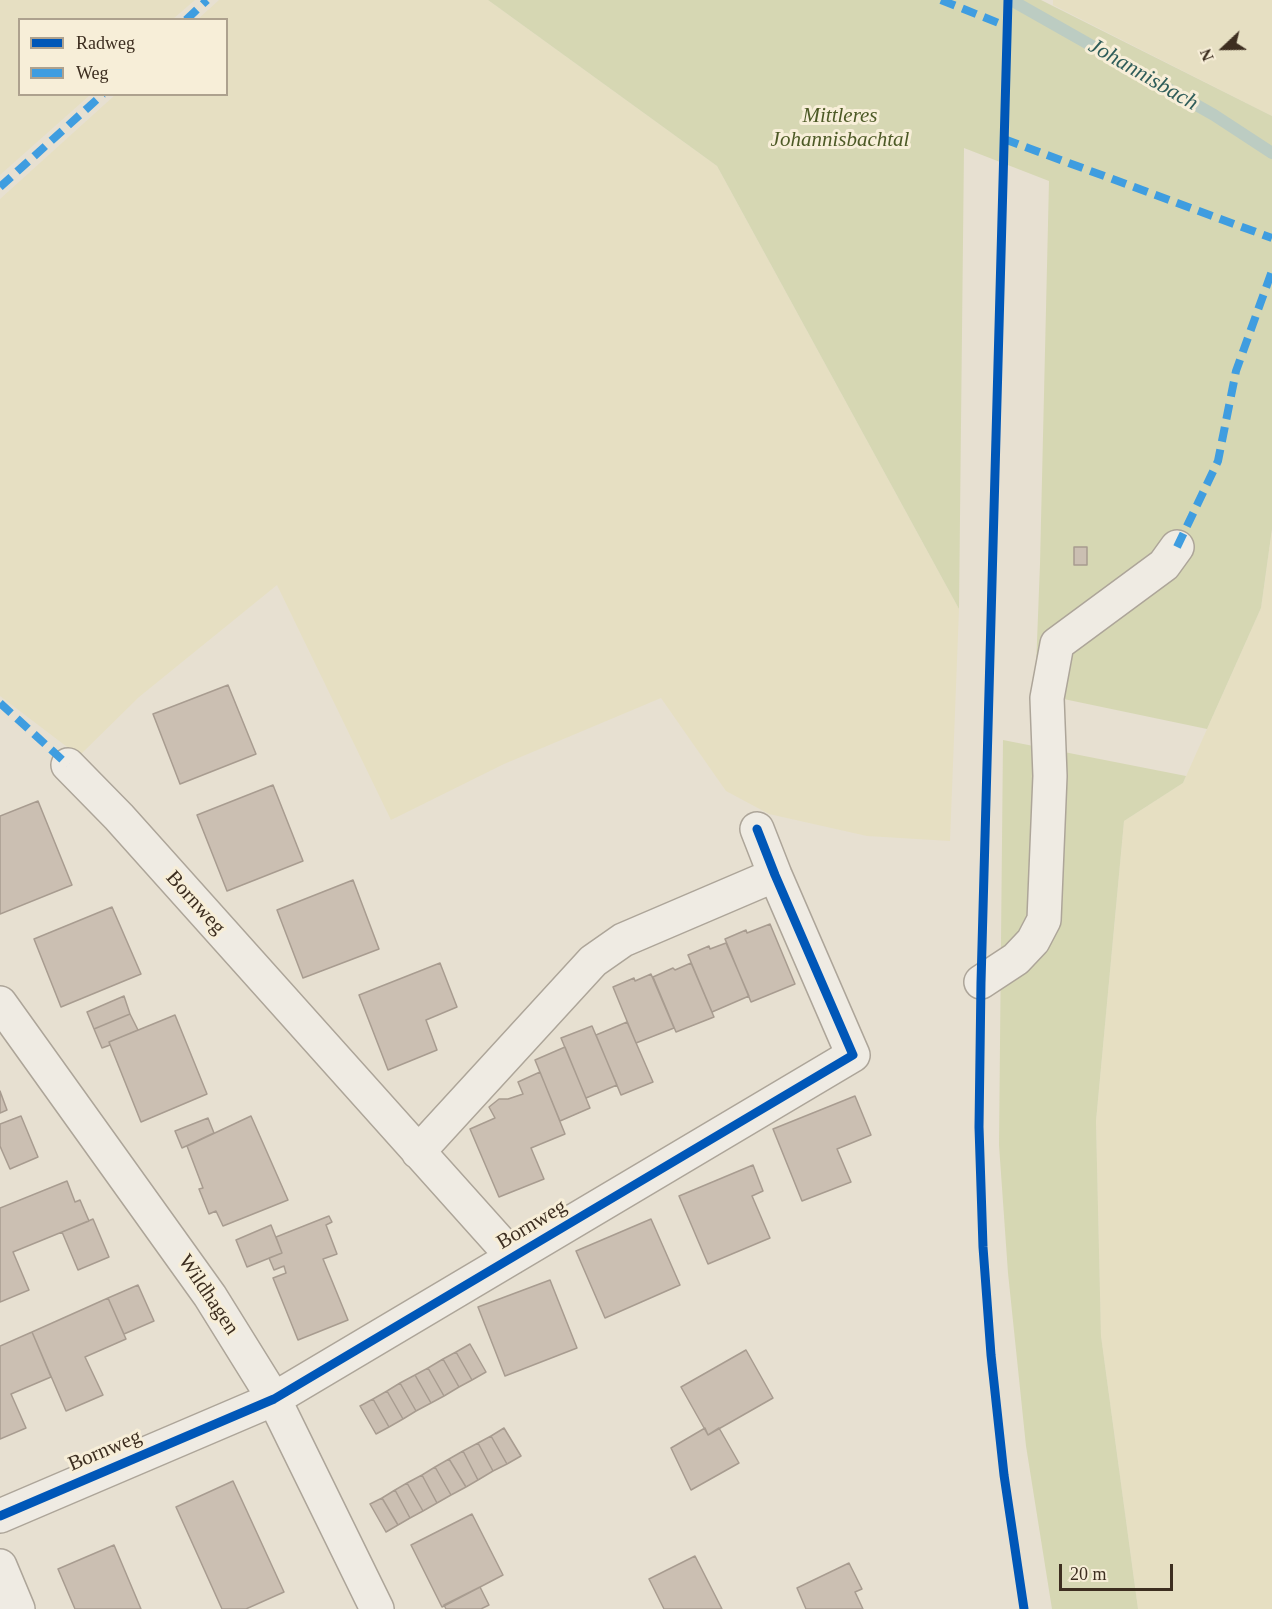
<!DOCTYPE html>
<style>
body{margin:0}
#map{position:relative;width:1272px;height:1609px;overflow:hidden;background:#e7e0d1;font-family:"Times New Roman",serif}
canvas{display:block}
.legend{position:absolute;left:18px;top:18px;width:210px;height:78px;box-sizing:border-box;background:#f7eed8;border:2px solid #ada18e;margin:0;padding:8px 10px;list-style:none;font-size:18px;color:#3d2e20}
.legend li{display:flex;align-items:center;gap:12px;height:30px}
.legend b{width:30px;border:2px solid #ada18e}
.north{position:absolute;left:1194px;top:18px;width:60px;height:60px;-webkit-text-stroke:4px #f7eed8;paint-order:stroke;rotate:248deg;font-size:16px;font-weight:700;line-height:24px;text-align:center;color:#3d2e20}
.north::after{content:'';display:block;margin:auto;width:21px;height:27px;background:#3d2e20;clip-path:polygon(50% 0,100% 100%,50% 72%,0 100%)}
.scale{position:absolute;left:1059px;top:1564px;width:114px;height:27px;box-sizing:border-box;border:3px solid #3d2e20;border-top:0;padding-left:8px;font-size:18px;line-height:21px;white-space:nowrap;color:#3d2e20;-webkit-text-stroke:4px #f7eed8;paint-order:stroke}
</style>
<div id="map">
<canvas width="1272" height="1609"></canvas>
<ul class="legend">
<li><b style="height:8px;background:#0057b8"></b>Radweg</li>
<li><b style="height:8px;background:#3f9de0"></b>Weg</li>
</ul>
<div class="north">N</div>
<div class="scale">20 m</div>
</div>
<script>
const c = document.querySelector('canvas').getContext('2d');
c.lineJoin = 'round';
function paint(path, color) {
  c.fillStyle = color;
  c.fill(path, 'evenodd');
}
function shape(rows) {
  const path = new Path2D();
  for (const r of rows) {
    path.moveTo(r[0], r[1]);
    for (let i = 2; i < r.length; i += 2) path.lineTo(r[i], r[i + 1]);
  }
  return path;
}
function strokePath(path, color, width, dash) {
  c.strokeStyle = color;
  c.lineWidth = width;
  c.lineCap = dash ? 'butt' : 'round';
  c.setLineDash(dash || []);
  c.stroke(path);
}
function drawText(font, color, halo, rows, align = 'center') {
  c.font = font + ' "Times New Roman",serif';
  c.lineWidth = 6;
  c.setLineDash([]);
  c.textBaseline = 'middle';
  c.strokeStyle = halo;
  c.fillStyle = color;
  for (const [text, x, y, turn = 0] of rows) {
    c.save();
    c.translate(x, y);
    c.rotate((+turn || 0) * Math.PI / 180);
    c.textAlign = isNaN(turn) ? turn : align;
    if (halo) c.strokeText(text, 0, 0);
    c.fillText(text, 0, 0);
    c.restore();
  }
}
paint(shape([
 [0,0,195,0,173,19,20,20,20,94,90,95,0,175],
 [219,0,488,0,717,166,959,609,950,841,867,836,769,814,726,791,661,698,504,764,391,820,277,585,139,697,79,756,0,696,0,199,115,95,226,94,226,20,198,19],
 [1053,0,1272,0,1272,116,1053,5],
 [1272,529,1272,1609,1138,1609,1101,1336,1096,1121,1124,821,1183,783,1261,608]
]), '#e6dfc2');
paint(shape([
 [488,0,1041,0,1272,116,1272,529,1261,608,1207,729,1035,693,1040,564,1049,181,964,148,959,609,717,166],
 [1003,740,1186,776,1183,783,1124,821,1096,1121,1101,1336,1138,1609,1052,1609,1026,1446,1008,1273,999,1145]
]), '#d6d7b3');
strokePath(shape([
 [1011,0,1214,115,1272,153]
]), '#bcccc2', 12);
const building = shape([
 [1074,547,1087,547,1087,565,1074,565,1074,547],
 [228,685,256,754,180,784,153,714,228,685],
 [273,785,303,861,227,891,197,815,273,785],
 [38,801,72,885,0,914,0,816,38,801],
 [353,880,379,949,303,978,277,910,353,880],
 [112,907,141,974,61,1007,34,939,112,907],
 [770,924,795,984,751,1002,725,939,746,930,747,933,770,924],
 [726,943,749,996,712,1012,688,955,709,946,710,949,726,943],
 [440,963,457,1007,426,1020,437,1050,388,1070,359,995,440,963],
 [691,963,714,1017,676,1032,653,977,673,968,675,970,691,963],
 [651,974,674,1028,636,1043,613,987,634,978,635,981,651,974],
 [124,996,130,1014,94,1029,87,1012,124,996],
 [130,1014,138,1030,109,1042,110,1045,102,1048,94,1029,130,1014],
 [175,1015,207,1094,141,1122,109,1042,175,1015],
 [627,1022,653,1082,621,1095,596,1035,627,1022],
 [592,1026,617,1085,586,1098,561,1038,592,1026],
 [565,1047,590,1108,560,1121,535,1060,565,1047],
 [540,1072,565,1134,531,1148,544,1179,499,1197,470,1129,495,1118,489,1107,499,1099,508,1099,523,1094,518,1082,540,1072],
 [0,1091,7,1110,0,1113,0,1091],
 [855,1096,871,1135,837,1149,851,1182,802,1201,773,1129,855,1096],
 [21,1116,38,1157,10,1169,0,1146,0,1124,21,1116],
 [251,1116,288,1200,223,1226,216,1211,209,1214,199,1189,203,1188,187,1146,251,1116],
 [208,1118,214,1133,182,1148,175,1131,208,1118],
 [753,1165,763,1191,752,1196,770,1238,708,1264,679,1196,753,1165],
 [67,1181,75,1202,80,1200,89,1221,13,1252,29,1290,0,1302,0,1208,67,1181],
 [329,1216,332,1222,326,1225,337,1254,323,1259,348,1320,298,1340,273,1278,286,1273,284,1266,274,1270,269,1258,282,1253,276,1237,329,1216],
 [93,1219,109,1257,78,1270,62,1232,93,1219],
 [651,1219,680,1285,605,1318,576,1251,651,1219],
 [271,1225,282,1253,247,1267,236,1240,271,1225],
 [550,1280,577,1348,505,1376,478,1307,550,1280],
 [138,1285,154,1321,124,1334,108,1298,138,1285],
 [108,1298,126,1339,85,1357,103,1395,66,1411,32,1332,108,1298],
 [32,1332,51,1377,11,1394,26,1428,0,1439,0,1346,32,1332],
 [470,1344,486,1372,472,1380,456,1352,470,1344],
 [746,1350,773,1398,708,1435,681,1387,746,1350],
 [456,1352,472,1380,459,1387,443,1359,456,1352],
 [443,1359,459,1387,444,1396,428,1368,443,1359],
 [428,1368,444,1396,431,1403,415,1375,428,1368],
 [415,1375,431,1403,416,1411,400,1383,415,1375],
 [400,1383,416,1411,403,1419,387,1391,400,1383],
 [387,1391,403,1419,389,1427,373,1399,387,1391],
 [373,1399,389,1427,376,1434,360,1406,373,1399],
 [504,1428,521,1456,507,1464,491,1436,504,1428],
 [705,1428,708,1435,719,1428,739,1463,691,1490,671,1448,705,1428],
 [491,1436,507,1464,493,1471,478,1443,491,1436],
 [478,1443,493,1471,478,1480,463,1451,478,1443],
 [463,1451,478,1480,466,1487,449,1459,463,1451],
 [449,1459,466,1487,451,1495,435,1467,449,1459],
 [435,1467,451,1495,437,1503,422,1475,435,1467],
 [422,1475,437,1503,423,1511,407,1483,422,1475],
 [233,1481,284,1592,246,1609,222,1609,176,1507,233,1481],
 [407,1483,423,1511,410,1518,395,1490,407,1483],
 [395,1490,410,1518,398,1525,382,1498,395,1490],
 [382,1498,398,1525,386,1532,370,1504,382,1498],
 [472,1514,503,1575,442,1607,411,1545,472,1514],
 [114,1545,141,1609,75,1609,58,1569,114,1545],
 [695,1556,722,1609,664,1609,649,1579,695,1556],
 [849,1563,862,1589,855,1592,863,1609,806,1609,797,1588,849,1563],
 [480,1587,489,1605,481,1609,446,1609,444,1605,480,1587]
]);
paint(building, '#cbbfb2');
strokePath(building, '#a89c90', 1.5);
const minor = shape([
 [68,765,119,817,513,1257],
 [981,982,1016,959,1033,941,1044,920,1050,776,1047,698,1057,644,1164,565,1177,547],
 [0,1003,210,1296,274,1399,377,1609],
 [418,1152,593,961,623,940,775,875],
 [0,1516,274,1399,853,1055,775,875,757,829],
 [0,1566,18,1609]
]);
strokePath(minor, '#ada599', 36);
strokePath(minor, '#efebe3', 33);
strokePath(shape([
 [941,0,1001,24],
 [186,20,207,0],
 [1004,139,1272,238],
 [0,187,103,94],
 [1177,547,1218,461,1236,371,1272,271],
 [0,703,68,765]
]), '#3f9de0', 8, [15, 8]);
strokePath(shape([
 [1008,0,981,982,979,1127,983,1247,991,1355,1004,1475,1024,1609],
 [0,1516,274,1399,853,1055,775,875,757,829]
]), '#0057b8', 9);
drawText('italic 21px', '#4d5a26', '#f7eed8', [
 ["Mittleres",840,116],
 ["Johannisbachtal",840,140]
]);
drawText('21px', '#3d2e20', '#f7eed8', [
 ["Bornweg",195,903,48],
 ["Bornweg",532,1225,-31],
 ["Wildhagen",208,1295,56],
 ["Bornweg",105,1451,-23]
]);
drawText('italic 22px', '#2f5d5a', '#f7eed8', [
 ["Johannisbach",1143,75,30]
]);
</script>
